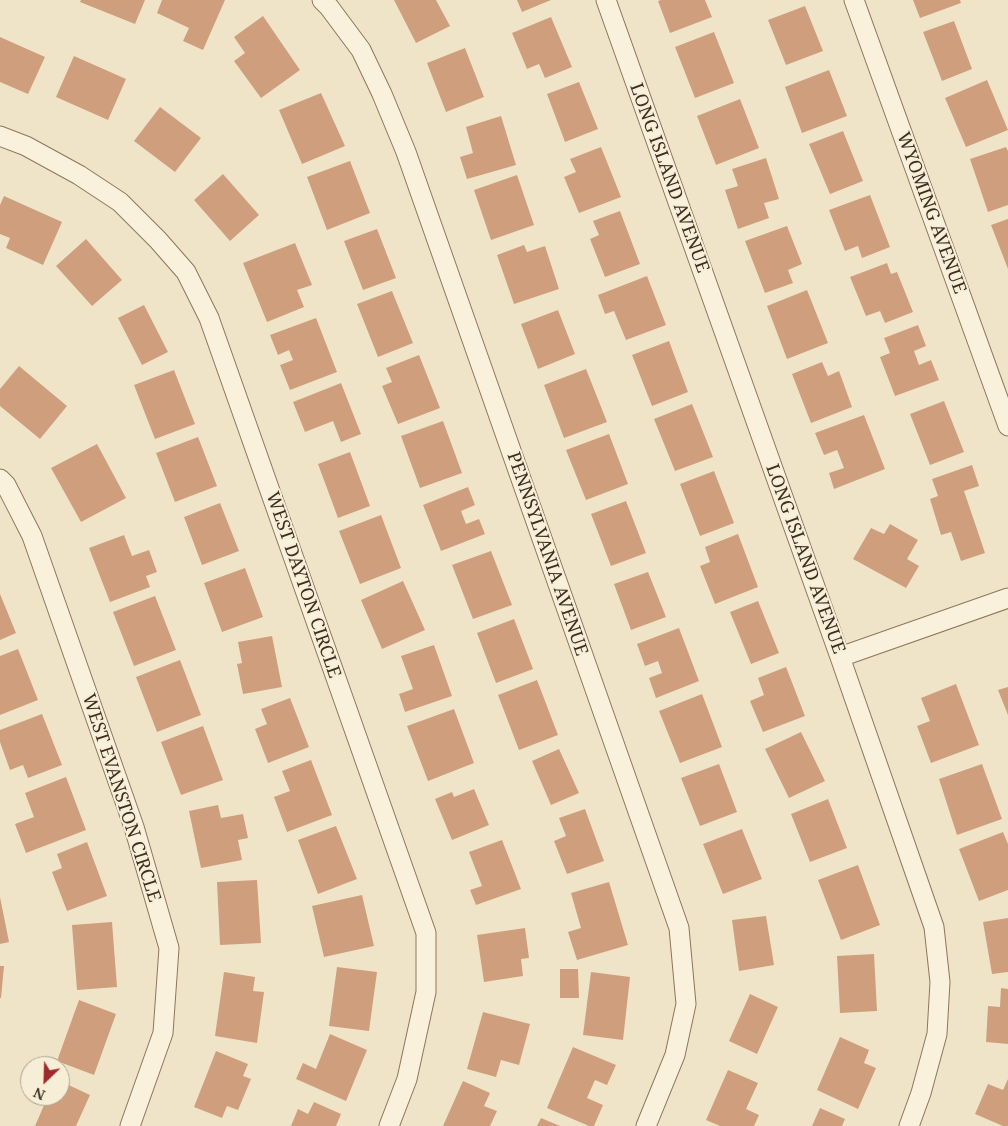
<!DOCTYPE html>
<style>
body{margin:0}
#map{position:relative;width:1008px;height:1126px;overflow:hidden;background:#f0e4c8;font-family:"Noto Serif",serif}
canvas{display:block}
.north{position:absolute;left:20px;top:1056px;width:50px;height:50px;box-sizing:border-box;background:#f7eed8;border:1px solid #ada18e;border-radius:50%;rotate:204deg;font-size:14px;font-weight:700;line-height:20px;text-align:center;color:#3d2e20}
.north::after{content:'';display:block;margin:auto;width:18px;height:22px;background:#9e2a2b;clip-path:polygon(50% 0,100% 100%,50% 72%,0 100%)}
</style>
<div id="map">
<canvas width="1008" height="1126"></canvas>
<div class="north">N</div>
</div>
<script>
const c = document.querySelector('canvas').getContext('2d');
c.lineJoin = 'round';
function paint(path, color) {
  c.fillStyle = color;
  c.fill(path, 'evenodd');
}
function shape(rows) {
  const path = new Path2D();
  for (const r of rows) {
    path.moveTo(r[0], r[1]);
    for (let i = 2; i < r.length; i += 2) path.lineTo(r[i], r[i + 1]);
  }
  return path;
}
function strokePath(path, color, width, dash) {
  c.strokeStyle = color;
  c.lineWidth = width;
  c.lineCap = dash ? 'butt' : 'round';
  c.setLineDash(dash || []);
  c.stroke(path);
}
function drawText(font, color, halo, rows, align = 'center') {
  c.font = font + ' "Noto Serif",serif';
  c.lineWidth = 4;
  c.setLineDash([]);
  c.textBaseline = 'middle';
  c.strokeStyle = halo;
  c.fillStyle = color;
  for (const [text, x, y, turn = 0] of rows) {
    c.save();
    c.translate(x, y);
    c.rotate((+turn || 0) * Math.PI / 180);
    c.textAlign = isNaN(turn) ? turn : align;
    if (halo) c.strokeText(text, 0, 0);
    c.fillText(text, 0, 0);
    c.restore();
  }
}
paint(shape([
 [81,0,145,0,135,24,80,2],
 [162,0,225,0,203,50,183,41,189,28,157,13],
 [394,0,436,0,450,26,416,43],
 [517,0,551,0,522,12],
 [661,0,705,0,712,17,670,33,658,1],
 [913,0,960,0,961,3,920,18],
 [805,6,823,51,786,65,768,20],
 [263,16,300,70,261,98,234,61,245,53,234,37],
 [551,17,572,67,545,78,539,64,527,69,512,33],
 [954,21,972,69,942,81,923,32],
 [714,32,734,83,695,98,675,47],
 [0,37,45,57,28,94,0,82],
 [465,48,484,97,446,112,427,63],
 [74,56,126,79,108,120,56,97],
 [829,70,847,116,802,133,785,87],
 [987,80,1008,130,966,147,945,98],
 [579,82,598,129,565,142,547,94],
 [321,93,345,146,302,164,279,110],
 [740,99,759,148,716,165,697,116],
 [160,107,201,138,175,172,134,141],
 [501,116,516,165,467,179,460,157,473,153,466,127],
 [843,131,863,181,830,194,809,144],
 [601,147,621,197,579,213,564,177,576,172,570,159],
 [1006,147,1008,151,1008,205,988,212,970,159],
 [766,158,779,199,764,203,769,218,738,229,725,190,738,186,732,169],
 [350,161,370,213,327,230,307,177],
 [223,174,259,215,230,241,194,200],
 [517,175,534,225,491,240,474,190],
 [870,195,890,247,862,258,858,246,845,251,829,210],
 [4,196,62,222,43,265,6,248,10,238,0,234,0,205],
 [620,211,640,264,605,277,590,239,599,235,593,221],
 [1008,219,1008,269,991,225],
 [787,226,802,264,788,270,793,283,765,293,745,241],
 [377,229,396,278,363,290,344,241],
 [86,239,122,280,92,306,56,266],
 [295,243,312,285,297,290,304,307,267,322,243,263],
 [524,245,527,252,545,246,559,289,514,304,497,255],
 [887,263,891,274,897,272,913,312,885,323,880,311,866,316,850,277],
 [647,276,666,325,626,340,614,311,605,314,598,295],
 [807,290,828,343,787,359,767,306],
 [392,291,413,343,378,357,357,304],
 [144,305,168,352,142,365,118,318],
 [558,310,575,354,538,369,521,324],
 [316,318,337,372,290,390,280,365,293,360,289,350,278,355,270,335],
 [918,325,926,346,914,351,919,365,931,360,939,380,895,396,880,357,890,353,884,338],
 [669,341,688,392,652,406,632,355],
 [419,355,440,408,398,424,382,386,392,382,386,368],
 [822,362,828,376,839,371,852,407,811,423,792,374],
 [19,366,67,406,40,439,0,406,0,389],
 [586,369,607,422,564,438,544,385],
 [174,370,195,424,155,439,134,385],
 [341,383,361,434,341,442,333,421,305,432,293,402],
 [944,401,964,452,930,465,910,414],
 [692,404,713,457,675,471,654,419],
 [864,415,885,469,834,489,829,473,844,468,837,450,824,455,815,433],
 [443,421,462,473,420,488,401,436],
 [609,434,628,484,586,500,566,450],
 [198,437,217,486,175,502,156,453],
 [97,444,126,498,81,522,51,468],
 [350,452,370,506,338,518,318,464],
 [972,465,979,486,964,491,985,553,961,561,951,532,941,535,930,499,938,496,932,479],
 [714,471,734,523,700,536,680,484],
 [468,487,475,505,461,511,466,524,479,519,485,534,441,551,423,505],
 [626,501,646,553,611,566,591,514],
 [220,503,239,551,202,565,184,517],
 [381,515,401,568,360,584,339,531],
 [890,524,918,540,907,559,919,566,906,588,853,559,871,528,884,534],
 [738,534,758,587,715,604,700,566,710,562,705,547],
 [124,535,132,556,149,550,157,572,146,576,150,587,110,602,89,548],
 [491,551,512,605,473,619,452,565],
 [245,568,263,617,222,632,204,583],
 [648,572,666,617,631,630,614,584],
 [403,581,425,630,382,649,361,600],
 [0,594,16,633,0,640],
 [155,596,176,650,134,666,113,612],
 [758,601,779,653,751,664,730,612],
 [514,619,533,669,496,683,477,633],
 [679,628,699,681,656,698,649,678,662,673,658,661,645,666,637,644],
 [272,636,282,687,243,694,237,664,242,663,238,642],
 [434,645,452,696,405,712,399,694,413,689,401,656],
 [18,649,38,700,0,715,0,656],
 [180,660,201,715,157,732,136,677],
 [786,667,805,716,763,732,750,701,764,695,758,678],
 [537,680,558,735,519,750,498,695],
 [956,684,979,745,931,763,917,726,930,721,921,698],
 [1008,687,1008,715,998,690],
 [702,694,722,747,680,763,659,711],
 [290,698,309,747,268,763,255,729,267,724,261,709],
 [454,709,474,763,428,781,407,726],
 [42,714,62,765,28,778,23,765,10,770,0,742,0,730],
 [203,726,223,780,181,795,161,742],
 [801,732,825,781,789,798,765,749],
 [559,749,579,793,551,805,532,761],
 [311,760,332,815,287,832,274,797,290,791,282,771],
 [719,764,737,812,700,826,681,778],
 [982,764,1002,819,957,835,939,779],
 [66,777,86,830,26,853,15,824,34,817,25,793],
 [474,789,489,825,452,840,435,799,452,792,454,797],
 [828,799,847,848,810,862,791,814],
 [218,805,221,818,243,814,248,838,238,840,242,860,201,868,189,811],
 [585,809,604,861,567,874,554,841,566,836,559,818],
 [336,826,357,879,318,894,298,840],
 [742,829,762,879,723,894,703,844],
 [1003,832,1008,844,1008,890,979,901,959,849],
 [502,840,521,889,476,905,470,890,482,886,469,852],
 [87,842,107,896,67,911,52,872,62,868,57,854],
 [858,865,880,925,841,940,818,880],
 [257,880,261,943,220,945,217,882],
 [609,882,628,945,577,960,568,932,581,928,571,893],
 [362,895,374,946,324,957,312,906],
 [0,897,9,942,0,944],
 [766,916,774,965,739,971,732,920],
 [1008,918,1008,972,992,974,983,922],
 [112,922,117,987,77,990,72,925],
 [525,928,529,958,521,959,523,976,484,982,477,935],
 [874,954,877,1011,840,1013,837,956],
 [0,966,4,966,1,998,0,998],
 [337,967,377,972,369,1031,329,1026],
 [560,969,578,969,579,998,560,998],
 [224,972,255,977,253,991,264,992,257,1043,215,1036],
 [591,972,630,977,623,1040,583,1035],
 [1001,988,1008,989,1008,1044,986,1042,988,1006,1000,1007],
 [750,994,778,1007,757,1054,729,1041],
 [79,1000,116,1014,94,1075,57,1061],
 [483,1012,530,1024,519,1065,501,1060,496,1077,467,1069],
 [330,1034,367,1050,346,1101,296,1079,303,1063,316,1069],
 [840,1037,869,1050,864,1063,876,1068,858,1109,817,1090],
 [573,1047,616,1065,607,1085,595,1080,587,1098,603,1105,594,1126,589,1126,547,1108],
 [216,1051,248,1064,243,1076,251,1079,238,1110,227,1106,222,1118,194,1107],
 [728,1070,758,1083,746,1109,759,1115,754,1126,720,1126,706,1120],
 [1008,1079,1008,1126,1003,1126,975,1114,988,1084,1003,1090],
 [60,1081,90,1095,76,1126,35,1126,48,1096,60,1096],
 [463,1081,490,1093,484,1106,497,1111,490,1126,443,1126],
 [314,1102,341,1114,336,1126,291,1126,298,1109,308,1114],
 [820,1108,845,1119,842,1126,812,1126],
 [541,1118,560,1126,537,1126]
]), '#cf9f7d');
const street = shape([
 [322,0,329,7,361,50,382,94,406,152,679,928,686,1004,675,1055,646,1126],
 [606,0,840,657,934,927,940,982,937,1034,921,1093,909,1126],
 [854,0,1008,426],
 [0,136,26,146,79,175,120,202,158,240,186,272,209,318,426,933,426,992,407,1079,389,1126],
 [0,479,6,485,32,536,134,827,169,948,163,1033,130,1126],
 [840,657,1008,598]
]);
strokePath(street, '#8d765c', 21);
strokePath(street, '#faf1dc', 19);
drawText('18px', '#3d2e20', '#f7eed8', [
 ["LONG ISLAND AVENUE",669,178,70],
 ["WYOMING AVENUE",931,213,70],
 ["PENNSYLVANIA AVENUE",547,554,71],
 ["LONG ISLAND AVENUE",805,559,70],
 ["WEST DAYTON CIRCLE",303,585,71],
 ["WEST EVANSTON CIRCLE",121,798,72]
]);
</script>
